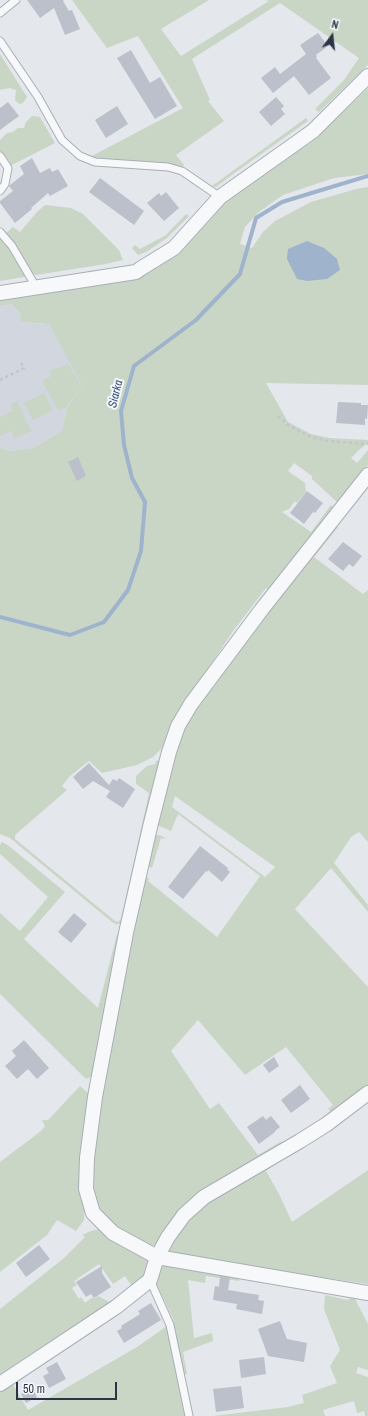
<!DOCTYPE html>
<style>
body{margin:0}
#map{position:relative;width:368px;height:1416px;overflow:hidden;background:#e4e7ec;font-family:"Archivo Narrow",sans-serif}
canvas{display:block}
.north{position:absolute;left:312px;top:16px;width:40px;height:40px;-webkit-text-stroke:3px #f4f6f9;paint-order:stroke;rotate:15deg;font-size:11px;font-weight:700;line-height:16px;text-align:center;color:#2b3445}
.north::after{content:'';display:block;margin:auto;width:14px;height:18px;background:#2b3445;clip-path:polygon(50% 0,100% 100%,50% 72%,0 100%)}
.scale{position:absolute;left:16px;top:1382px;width:101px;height:18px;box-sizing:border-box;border:2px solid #2b3445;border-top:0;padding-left:5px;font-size:12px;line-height:14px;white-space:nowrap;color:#2b3445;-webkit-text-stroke:3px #f4f6f9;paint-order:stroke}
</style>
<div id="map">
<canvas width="368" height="1416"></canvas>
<div class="north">N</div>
<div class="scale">50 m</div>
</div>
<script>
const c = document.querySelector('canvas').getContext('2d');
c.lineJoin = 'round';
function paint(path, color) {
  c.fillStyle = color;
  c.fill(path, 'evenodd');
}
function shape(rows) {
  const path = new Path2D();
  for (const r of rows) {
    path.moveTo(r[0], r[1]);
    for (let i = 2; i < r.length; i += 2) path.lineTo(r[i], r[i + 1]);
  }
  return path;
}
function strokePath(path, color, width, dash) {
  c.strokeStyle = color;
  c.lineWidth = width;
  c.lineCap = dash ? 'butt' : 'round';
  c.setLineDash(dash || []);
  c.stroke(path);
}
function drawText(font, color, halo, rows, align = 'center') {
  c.font = font + ' "Archivo Narrow",sans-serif';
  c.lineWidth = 4;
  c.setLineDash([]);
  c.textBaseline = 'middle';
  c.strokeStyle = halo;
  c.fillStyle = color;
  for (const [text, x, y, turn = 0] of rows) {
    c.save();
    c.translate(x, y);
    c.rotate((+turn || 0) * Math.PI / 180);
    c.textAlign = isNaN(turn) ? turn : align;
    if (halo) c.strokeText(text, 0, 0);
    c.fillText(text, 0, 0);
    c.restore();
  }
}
paint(shape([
 [11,304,29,323,49,324,84,387,67,407,62,431,33,448,9,451,0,448,0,306]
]), '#d2d6de');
paint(shape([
 [72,0,209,0,161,29,181,56,269,1,266,0,368,0,368,65,319,112,315,109,344,80,359,58,280,3,192,59,210,100,208,101,224,121,176,155,184,165,182,167,171,164,100,160,90,157,183,108,138,36,107,48],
 [0,54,27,97,23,103,19,104,15,100,16,90,9,88,0,90],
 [368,88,368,174,334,178,283,195,259,212,245,227,240,244,252,248,263,232,275,221,311,202,356,189,368,187,368,385,266,383,288,422,311,434,329,438,368,440,368,443,359,450,351,458,357,463,368,450,368,465,338,503,312,479,312,476,294,463,288,471,305,483,306,492,297,503,295,501,289,509,282,512,311,532,331,505,335,508,270,591,266,588,233,631,189,697,168,733,162,748,153,757,137,765,102,773,89,761,70,776,62,786,67,790,15,835,15,839,20,843,115,921,118,922,121,919,149,793,136,784,136,776,147,766,155,764,156,761,163,759,122,924,116,924,112,922,10,838,0,834,0,448,9,451,33,448,62,431,67,407,83,387,49,324,21,322,20,313,11,304,0,306,0,298,156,267,189,242,230,196,277,164,309,144],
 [32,116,40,117,55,143,10,166,9,160,0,151,0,140,7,133,13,132,18,128,24,128,26,122],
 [306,118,308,121,233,174,216,187,212,186],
 [45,205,71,208,83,214,119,250,123,260,106,264,36,275,33,274,19,251,6,233,13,227,20,232,37,212],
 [186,214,189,216,167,238,146,252,138,255,132,248,135,245,140,249,166,235],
 [0,238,3,239,18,259,25,274,24,277,0,281],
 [68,364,82,387,65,408,58,410,42,381,51,376,49,371],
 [44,393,53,410,33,420,24,403],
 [17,401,31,431,14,439,11,431,0,436,0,417,13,411,11,405],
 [335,524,338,527,314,557,363,594,368,590,368,842,359,832,351,837,334,863,368,905,368,912,331,868,295,909,368,987,368,1087,334,1114,328,1109,333,1105,286,1047,245,1075,198,1020,171,1051,210,1109,219,1103,258,1155,282,1141,280,1148,191,1200,160,1239,155,1245,149,1246,119,1228,105,1216,95,1201,90,1177,91,1156,143,877,149,878,148,881,217,937,260,876,178,814,171,831,157,825,161,795,185,724,197,704],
 [175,796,275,867,265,877,172,807],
 [154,834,162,836,166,839,161,838,152,868,148,866],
 [2,842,9,846,65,892,24,939,98,1008,117,934,121,940,95,1075,86,1079,0,994,0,913,20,931,48,897,0,854,0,845],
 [80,1086,89,1094,84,1220,76,1231,57,1220,47,1235,0,1272,0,1162,41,1131,45,1126,42,1120,48,1120],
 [368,1100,266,1171,279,1194,292,1222,368,1170,368,1284,194,1259,169,1253,167,1249,168,1244,206,1200],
 [100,1229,125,1248,147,1259,148,1266,145,1271,146,1274,129,1293,126,1289,131,1285,125,1276,113,1284,99,1264,80,1277,77,1278,78,1279,74,1281,77,1285,72,1288,79,1299,81,1297,85,1303,93,1297,94,1299,98,1296,113,1304,0,1377,0,1309,64,1258,85,1237,82,1235,91,1231],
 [162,1265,239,1274,239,1281,206,1276,205,1283,188,1280,194,1338,212,1333,213,1341,183,1352,187,1374,184,1374,173,1319,155,1281,157,1272],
 [327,1288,368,1295,368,1299,354,1297,368,1324,368,1370,358,1367,356,1373,368,1377,368,1416,365,1416,364,1411,357,1413,354,1401,323,1410,325,1416,213,1416,288,1407,304,1403,302,1395,337,1383,330,1366,340,1350,324,1309,325,1295,347,1300,351,1298,350,1296,334,1292,327,1291,325,1293,323,1293,325,1289],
 [167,1326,185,1416,0,1416,0,1387,11,1381,28,1410,137,1347]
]), '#c9d6c5');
paint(shape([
 [307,241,324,248,337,259,340,270,327,279,307,281,297,279,287,259,288,249]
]), '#9fb4cc');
strokePath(shape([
 [0,617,70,635,104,622,128,590,141,551,145,502,132,478,124,445,121,411,134,366,196,320,240,274,256,218,282,202,368,176]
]), '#9fb4cc', 4);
paint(shape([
 [27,0,64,0,63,1,69,11,72,10,80,29,65,35,54,8,40,18],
 [318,33,328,46,316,55,317,57,316,58,331,78,309,95,294,76,273,93,261,78,275,67,280,74,306,54,300,45],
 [131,50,150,83,160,77,177,106,155,119,117,58],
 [276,97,284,106,281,109,285,114,271,126,259,112],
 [8,102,19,116,0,130,0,108],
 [117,106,128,124,106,138,95,120],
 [32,158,40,173,50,168,52,172,58,169,68,186,50,196,48,193,31,208,32,209,15,223,0,203,0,201,13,191,9,186,10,185,24,174,20,166],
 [100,178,144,211,134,225,89,192],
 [166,192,179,208,164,221,147,203,159,193,161,196],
 [338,402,361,403,361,405,368,405,367,419,365,418,365,425,336,423],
 [78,457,86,476,77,481,68,462],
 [307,491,323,503,315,513,313,512,304,524,290,513],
 [343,542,362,556,353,567,349,564,343,571,328,559],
 [89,763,109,785,113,779,117,781,119,778,135,789,123,808,106,797,110,791,93,781,83,789,73,777],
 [200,846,228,868,227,869,230,872,222,882,208,870,207,872,206,871,183,899,168,887],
 [74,913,87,924,71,943,58,932],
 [24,1040,49,1068,37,1079,28,1069,17,1079,5,1066,16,1056,12,1051],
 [274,1057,279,1066,269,1073,263,1065],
 [300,1085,310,1099,291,1113,281,1100],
 [263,1116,266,1120,271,1116,280,1127,275,1131,275,1132,259,1144,247,1127],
 [39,1245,50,1259,26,1277,16,1263],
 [102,1266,102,1273,111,1287,94,1298,91,1294,86,1297,76,1282],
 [220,1276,230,1278,228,1290,259,1295,258,1300,264,1301,262,1314,236,1309,237,1304,213,1300,215,1286,219,1287],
 [151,1303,161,1320,124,1343,117,1331,122,1328,121,1326,140,1314,138,1311],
 [280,1321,287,1339,307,1343,304,1362,268,1356,258,1329],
 [264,1357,266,1374,241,1378,239,1360],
 [57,1362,66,1379,49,1388,43,1376,49,1373,46,1368],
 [241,1386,244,1408,216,1412,213,1389],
 [32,1387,37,1397,26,1403,21,1394]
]), '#bbc0ca');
const lane = shape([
 [0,13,16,0],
 [0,41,38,97,62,140,80,156,95,162,168,167,182,171,220,197],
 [0,156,8,168,5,184,0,191],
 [0,232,12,246,36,287],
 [150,1280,170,1325,189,1416]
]);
const street = shape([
 [0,293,136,272,140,269,174,248,220,197,313,131,368,76],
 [368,475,262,609,191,704,178,726,169,752,150,827,126,933,95,1097,87,1158,86,1189,93,1213,113,1233,157,1257,368,1293],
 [0,1384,116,1307,150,1280,157,1257,168,1237,184,1215,204,1197,300,1141,327,1124,368,1093]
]);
strokePath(lane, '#a9aeb7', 9);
strokePath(street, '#a9aeb7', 16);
strokePath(shape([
 [0,380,24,368,21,363],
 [278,416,288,425,311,437,327,441,368,444]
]), '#c2c5cb', 2.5, [3, 3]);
strokePath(lane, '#f7f8fa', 7);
strokePath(street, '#f7f8fa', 14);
drawText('italic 12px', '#34527a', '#f4f6f9', [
 ["Siarka",116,394,-76]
]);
</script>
